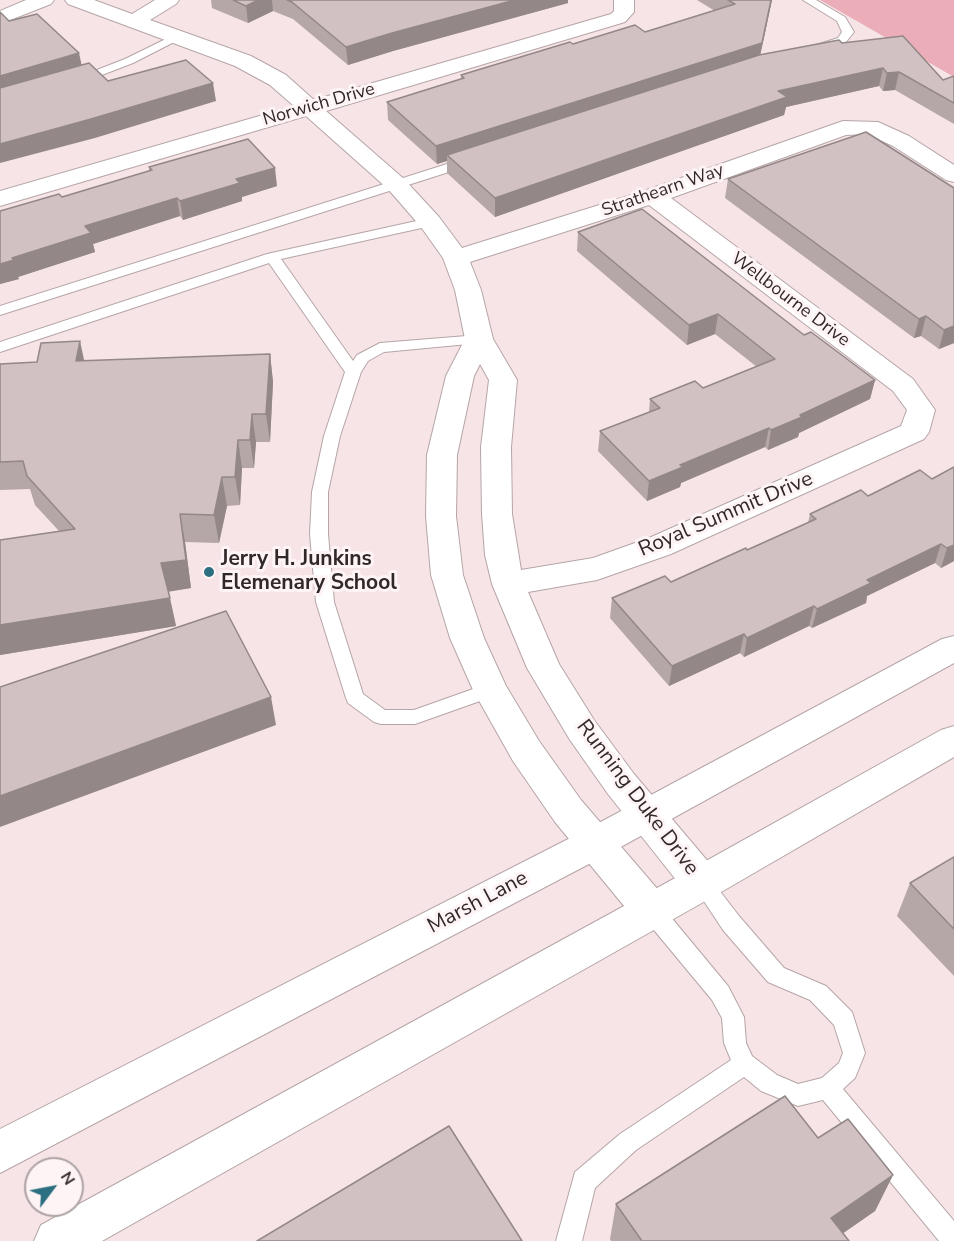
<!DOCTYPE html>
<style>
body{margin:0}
#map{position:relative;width:954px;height:1241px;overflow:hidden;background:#f6e4e6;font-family:"Nunito Sans",sans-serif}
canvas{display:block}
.north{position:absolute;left:24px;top:1157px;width:60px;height:60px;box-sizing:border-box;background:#fef3f5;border:2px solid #aca2a4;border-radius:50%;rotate:58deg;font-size:16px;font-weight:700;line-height:24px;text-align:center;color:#30292a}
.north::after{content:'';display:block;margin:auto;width:21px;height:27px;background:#2b6f80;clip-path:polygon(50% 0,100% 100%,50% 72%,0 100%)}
</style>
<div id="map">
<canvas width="954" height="1241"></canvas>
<div class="north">N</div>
</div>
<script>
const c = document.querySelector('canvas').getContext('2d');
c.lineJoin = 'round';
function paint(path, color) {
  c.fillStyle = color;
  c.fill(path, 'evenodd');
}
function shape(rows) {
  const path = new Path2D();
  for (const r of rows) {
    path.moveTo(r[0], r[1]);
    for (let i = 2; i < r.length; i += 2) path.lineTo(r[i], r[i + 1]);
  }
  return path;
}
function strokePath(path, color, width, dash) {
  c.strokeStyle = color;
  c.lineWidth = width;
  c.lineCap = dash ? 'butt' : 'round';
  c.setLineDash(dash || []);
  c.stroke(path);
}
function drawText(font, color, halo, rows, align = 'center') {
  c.font = font + ' "Nunito Sans",sans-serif';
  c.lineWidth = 6;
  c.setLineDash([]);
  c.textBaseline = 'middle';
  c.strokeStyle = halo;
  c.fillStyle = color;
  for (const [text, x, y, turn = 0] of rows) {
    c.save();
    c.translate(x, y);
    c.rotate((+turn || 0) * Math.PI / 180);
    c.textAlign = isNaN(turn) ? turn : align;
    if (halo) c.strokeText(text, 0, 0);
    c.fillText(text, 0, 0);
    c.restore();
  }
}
paint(shape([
 [820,0,954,0,954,77,876,32]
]), '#ebaeb9');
const service = shape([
 [803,0,816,0,845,17,854,32,846,42,817,51,813,50,813,46,838,38,842,32,837,21,803,0],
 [176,34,180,35,180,39,133,63,81,83,73,83,71,80,125,59,176,34],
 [469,157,474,158,475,161,474,164,0,315,0,306,469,157],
 [430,218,435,219,437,222,435,225,281,259,353,361,357,355,380,343,479,335,486,339,479,343,384,352,368,361,361,372,340,436,328,492,328,534,334,602,363,694,385,710,414,710,490,683,497,685,499,690,497,695,415,724,381,724,374,722,348,703,346,698,316,602,310,534,312,492,324,436,345,372,269,263,0,352,0,342,267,254,430,218],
 [702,874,709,877,739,916,784,968,826,986,852,1012,865,1053,855,1078,843,1089,954,1221,954,1241,939,1241,823,1100,798,1106,761,1091,744,1077,636,1150,595,1188,582,1241,556,1241,575,1172,620,1134,731,1060,724,1043,722,1018,712,1000,644,918,641,911,644,904,652,902,660,904,728,986,744,1017,746,1043,752,1056,777,1075,798,1084,822,1078,839,1063,843,1053,834,1025,810,1000,768,982,723,930,692,883,695,877,702,874]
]);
const minor = shape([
 [26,0,54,0,51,4,0,24,0,11,26,0],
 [65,0,94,0,132,14,155,0,179,0,176,4,150,20,251,56,286,75,314,100,611,14,614,11,614,0,634,0,634,12,625,22,326,111,404,179,439,217,462,248,644,191,843,121,878,122,909,136,954,165,954,182,946,180,893,146,867,134,846,135,671,198,913,379,935,410,929,432,924,439,671,554,597,580,528,592,559,664,594,720,634,774,716,871,721,883,716,895,702,899,688,895,608,794,570,740,527,668,492,584,485,555,482,514,481,447,489,380,480,364,474,376,457,455,456,516,463,575,484,638,506,686,539,741,581,800,666,899,672,911,666,923,652,928,638,923,555,822,513,761,473,690,450,638,431,575,426,516,427,455,446,376,465,339,455,290,443,258,421,227,388,189,306,116,0,206,0,191,294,106,270,85,235,66,68,4,65,0],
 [649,205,893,391,907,410,901,426,649,538,593,558,521,570,512,514,511,447,517,380,493,339,481,290,470,262,649,205]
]);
const secondary = shape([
 [954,636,954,663,608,854,0,1173,0,1129,582,832,942,639,954,636],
 [954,726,954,757,716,895,102,1241,34,1241,41,1225,688,871,941,730,954,726]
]);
strokePath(service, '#b6a5a7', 2);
strokePath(minor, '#b6a5a7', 2);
strokePath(secondary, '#b6a5a7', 2);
paint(service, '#fff');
paint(minor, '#fff');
paint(secondary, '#fff');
paint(shape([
 [211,0,568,0,568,3,393,51,348,65,293,19,273,11,248,23,212,8],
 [697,0,772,0,760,55,842,43,943,80,954,76,954,124,895,90,883,91,879,86,786,107,784,115,495,217,447,173,447,161,437,164,388,120,387,102,461,79,461,75,645,32,715,11],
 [149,167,277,186,242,197,242,201,183,220,180,216,93,244,95,252,18,277,19,279,0,284,0,211,62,197,149,171],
 [728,179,954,188,954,343,939,349,921,336,914,338,725,198],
 [578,232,804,335,875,380,870,399,799,433,798,437,768,450,765,447,681,483,680,487,647,501,598,451,600,431,649,412,650,399,703,388,757,367,715,334,687,345,577,251],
 [270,354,273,382,270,442,256,442,254,468,242,468,240,505,227,506,219,543,185,542,191,588,168,591,176,626,0,655,0,540,59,531,35,505,30,489,0,490,0,364],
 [954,467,954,561,941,568,935,563,867,596,866,603,812,628,809,626,744,657,740,653,669,686,610,618,612,598,671,582,747,550,808,523,810,514,868,496,932,479],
 [954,857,954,976,897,916,910,883],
 [818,1138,893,1175,875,1211,843,1233,849,1241,611,1241,610,1239,616,1204]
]), '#b5a6a8');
paint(shape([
 [258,0,272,0,273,11,248,23,246,6],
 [515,0,568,0,568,3,393,51,348,65,346,47,392,33],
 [772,0,759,61,447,155,447,161,437,164,436,146],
 [79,53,83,71,0,96,0,76],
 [883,68,879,86,786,107,784,115,495,217,495,198,778,91],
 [899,72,895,90,883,91,887,73],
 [213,83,216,101,95,138,0,163,0,144],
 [275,168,277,186,242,197,242,201,183,220,180,201,236,179],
 [177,198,180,216,93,244,95,252,18,277,19,279,0,284,0,264,85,226],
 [718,314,715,334,687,345,689,325],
 [926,316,921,336,914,338,919,319],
 [954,326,954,343,939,349,944,330],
 [80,341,86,369,76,361],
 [270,354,273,382,270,442,266,414],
 [875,380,870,399,799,433,798,437,768,450,771,430,800,415],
 [252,414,256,442,254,468,250,440],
 [769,428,765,447,681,483,680,487,647,501,649,481,680,465],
 [238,440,242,468,240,505,235,477],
 [222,477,227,506,219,543,214,515],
 [180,514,185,542,191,588,167,592,161,563],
 [941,544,935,563,867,596,866,603,812,628,817,609,867,580],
 [954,545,954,561,941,568,947,548],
 [170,598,176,626,0,655,0,625],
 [814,606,809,626,744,657,747,638],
 [744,634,740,653,669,686,672,666],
 [271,697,276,725,0,827,0,796],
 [893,1175,875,1211,832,1241,831,1218]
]), '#938788');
const building = shape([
 [233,0,258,0,246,6,233,0],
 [287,0,515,0,392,33,346,47,292,2,287,0],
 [728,0,771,0,762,43,436,146,387,102,464,78,461,75,570,42,573,44,635,25,645,32,735,4,728,0],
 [0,12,9,21,37,14,79,53,0,76,0,12],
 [903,36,943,80,954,76,954,103,899,72,887,73,883,68,778,91,787,97,495,198,447,155,759,55,839,40,842,43,903,36],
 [186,60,213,83,91,119,0,144,0,88,89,63,108,81,186,60],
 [866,132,954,188,954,326,944,330,926,316,919,319,728,179,866,132],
 [248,139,275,168,236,179,240,183,180,201,177,198,85,226,91,233,12,258,14,260,0,264,0,211,59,194,62,197,152,170,149,167,248,139],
 [642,209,804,335,811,332,875,380,800,415,802,417,771,430,769,428,680,465,683,467,649,481,600,431,660,408,650,399,695,381,703,388,775,359,718,314,689,325,578,232,642,209],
 [80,341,76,361,270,354,266,414,252,414,250,440,238,440,235,477,222,477,214,515,180,514,186,560,161,563,170,598,0,625,0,540,75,529,27,476,23,461,0,462,0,364,37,362,41,343,80,341],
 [954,467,954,545,947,548,941,544,867,580,871,583,817,609,814,606,747,638,744,634,672,666,612,598,665,576,671,582,746,548,747,550,816,519,810,514,861,490,868,496,920,470,932,479,954,467],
 [226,611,271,697,0,796,0,687,226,611],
 [954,857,954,929,910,883,954,857],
 [785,1096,818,1138,848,1119,893,1175,831,1218,849,1241,642,1241,616,1204,785,1096],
 [449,1126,522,1241,257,1241,449,1126]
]);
paint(building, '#d2c1c3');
strokePath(building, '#938788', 1.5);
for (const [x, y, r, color] of [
 [209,572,6,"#2b6f80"]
]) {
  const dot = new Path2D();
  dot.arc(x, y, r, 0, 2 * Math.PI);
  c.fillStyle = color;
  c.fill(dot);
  strokePath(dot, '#fef3f5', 2);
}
drawText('18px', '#30292a', '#fef3f5', [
 ["Norwich Drive",319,105,-16],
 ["Strathearn Way",663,191,-19],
 ["Wellbourne Drive",790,300,37]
]);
drawText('21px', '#30292a', '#fef3f5', [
 ["Royal Summit Drive",726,515,-23],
 ["Running Duke Drive",637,798,53],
 ["Marsh Lane",478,903,-28]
]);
drawText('bold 21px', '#30292a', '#fef3f5', [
 ["Jerry H. Junkins",221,560],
 ["Elemenary School",221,584]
], 'left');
</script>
